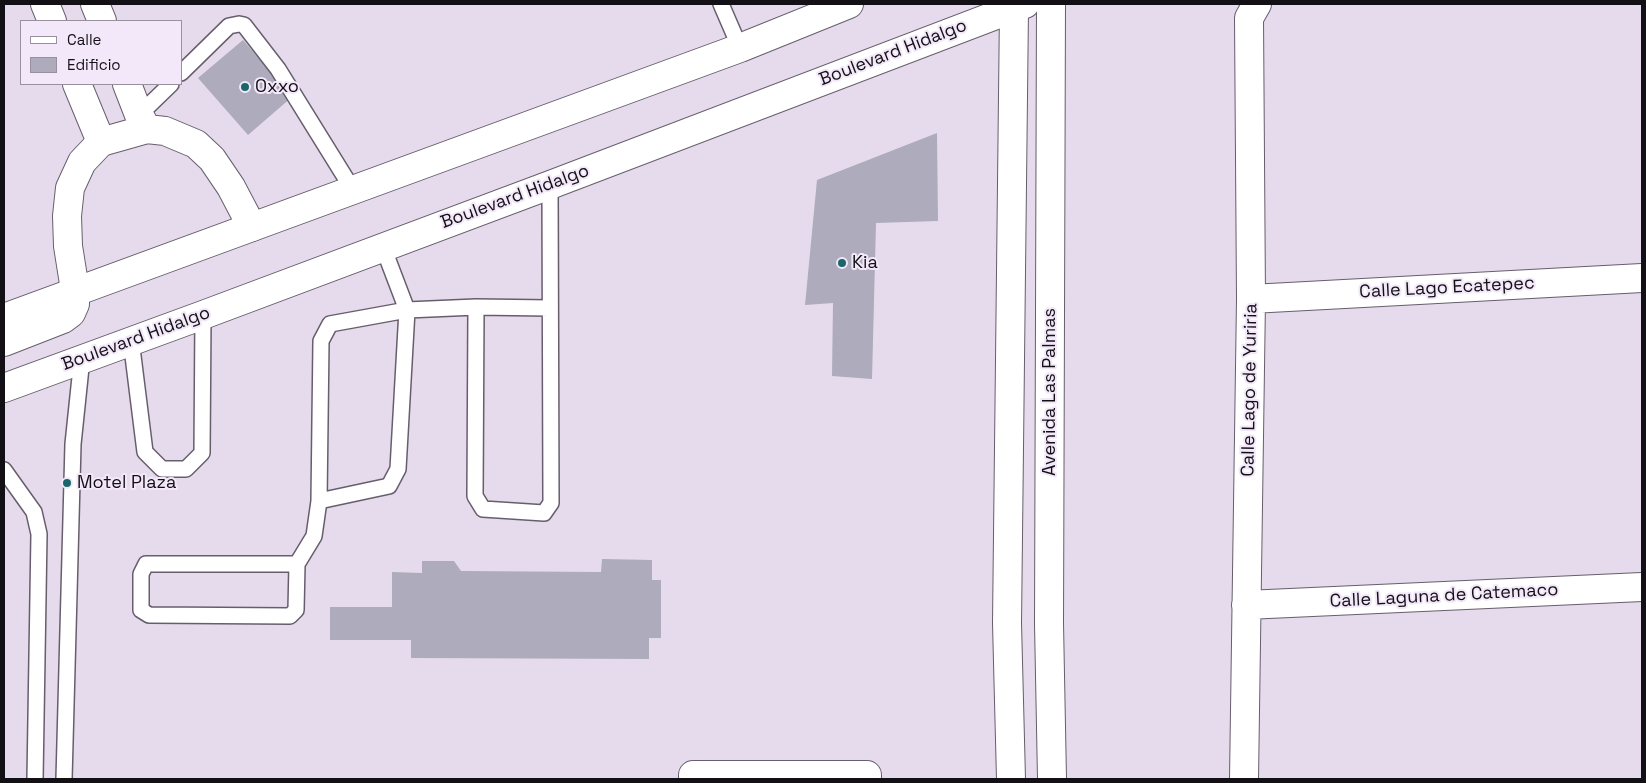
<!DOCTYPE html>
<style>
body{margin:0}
#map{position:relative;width:1646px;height:783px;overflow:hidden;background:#e6dbec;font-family:"Space Grotesk",sans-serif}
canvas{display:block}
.frame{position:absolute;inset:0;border:5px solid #131015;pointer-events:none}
.legend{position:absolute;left:20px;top:20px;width:162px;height:65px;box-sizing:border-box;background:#f3e8f9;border:1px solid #99929e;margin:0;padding:6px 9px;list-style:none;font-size:15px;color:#131015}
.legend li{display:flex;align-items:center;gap:10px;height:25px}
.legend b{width:25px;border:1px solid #99929e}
</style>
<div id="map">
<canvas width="1646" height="783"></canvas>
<div class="frame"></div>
<ul class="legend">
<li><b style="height:6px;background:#fff"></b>Calle</li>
<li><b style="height:14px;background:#adabbc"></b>Edificio</li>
</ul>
</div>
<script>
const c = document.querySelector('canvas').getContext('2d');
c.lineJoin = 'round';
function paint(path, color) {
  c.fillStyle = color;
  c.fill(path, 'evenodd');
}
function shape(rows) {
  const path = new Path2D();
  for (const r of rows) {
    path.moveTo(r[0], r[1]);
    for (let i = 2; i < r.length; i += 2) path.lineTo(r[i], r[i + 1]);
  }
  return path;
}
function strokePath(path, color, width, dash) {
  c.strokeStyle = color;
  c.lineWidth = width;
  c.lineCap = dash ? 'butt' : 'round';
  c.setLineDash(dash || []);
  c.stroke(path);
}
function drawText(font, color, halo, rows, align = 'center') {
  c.font = font + ' "Space Grotesk",sans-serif';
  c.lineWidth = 4;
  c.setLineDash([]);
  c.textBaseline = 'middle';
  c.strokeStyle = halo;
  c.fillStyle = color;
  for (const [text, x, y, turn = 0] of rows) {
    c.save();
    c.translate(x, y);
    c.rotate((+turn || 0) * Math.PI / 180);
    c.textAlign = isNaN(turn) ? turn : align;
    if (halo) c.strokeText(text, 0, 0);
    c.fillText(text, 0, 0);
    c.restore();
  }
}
paint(shape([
 [243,40,292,97,248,135,198,78],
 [937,133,938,221,876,223,872,379,832,376,833,303,805,305,817,180],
 [602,559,652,560,652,580,661,580,661,638,649,638,649,659,411,658,411,640,330,640,330,607,392,607,392,572,422,573,422,561,454,561,461,571,601,572]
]), '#adabbc');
const service = shape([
 [721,4,740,48],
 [181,73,229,26,239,24,244,25,278,69,353,190],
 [139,115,171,84],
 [476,307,475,496,483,509,544,513,551,503,550,185],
 [131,340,145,452,162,469,186,469,202,453,203,315],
 [4,470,34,512,39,534,35,779],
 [319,501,389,486,398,469,407,310,383,247],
 [297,564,146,564,141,574,141,610,149,615,290,616,296,610,297,564,314,536,319,501,321,341,330,324,407,310,476,307,550,308],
 [64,779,73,444,82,358]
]);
const minor = shape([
 [45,4,52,21],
 [95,4,102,21],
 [1051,4,1049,623,1052,779],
 [77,84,101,142],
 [127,84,139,115,147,129],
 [75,290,68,246,67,216,70,188,82,162,101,142,147,129,165,131,196,144,212,159,231,187,252,227],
 [1251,299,1642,278],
 [1246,605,1642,587],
 [693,779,693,775,867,775,867,779],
 [1011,779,1007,623,1014,8],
 [1244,779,1251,299,1249,18,1257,4]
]);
const primary = shape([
 [4,318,740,48,849,4],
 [4,342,63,319,71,313,75,304,75,290],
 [4,388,203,315,550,185,1025,4]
]);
strokePath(service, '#675e6c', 18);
strokePath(minor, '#675e6c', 30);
strokePath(primary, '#675e6c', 30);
strokePath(service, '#fff', 15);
strokePath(minor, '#fff', 28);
strokePath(primary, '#fff', 28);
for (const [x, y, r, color] of [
 [245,87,5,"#19676b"],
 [842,263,5,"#19676b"],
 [67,483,5,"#19676b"]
]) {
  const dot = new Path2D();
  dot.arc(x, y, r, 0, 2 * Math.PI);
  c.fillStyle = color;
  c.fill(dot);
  strokePath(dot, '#f3e8f9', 2);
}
drawText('18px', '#131015', '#f3e8f9', [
 ["Boulevard Hidalgo",893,53,-21],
 ["Boulevard Hidalgo",515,197,-20],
 ["Calle Lago Ecatepec",1447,288,-3],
 ["Boulevard Hidalgo",136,339,-20],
 ["Calle Lago de Yuriria",1250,390,-89],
 ["Avenida Las Palmas",1050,392,-90],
 ["Calle Laguna de Catemaco",1444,596,-3]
]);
drawText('18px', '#131015', '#f3e8f9', [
 ["Oxxo",255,87],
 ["Kia",852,263],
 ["Motel Plaza",77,483]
], 'left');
</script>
